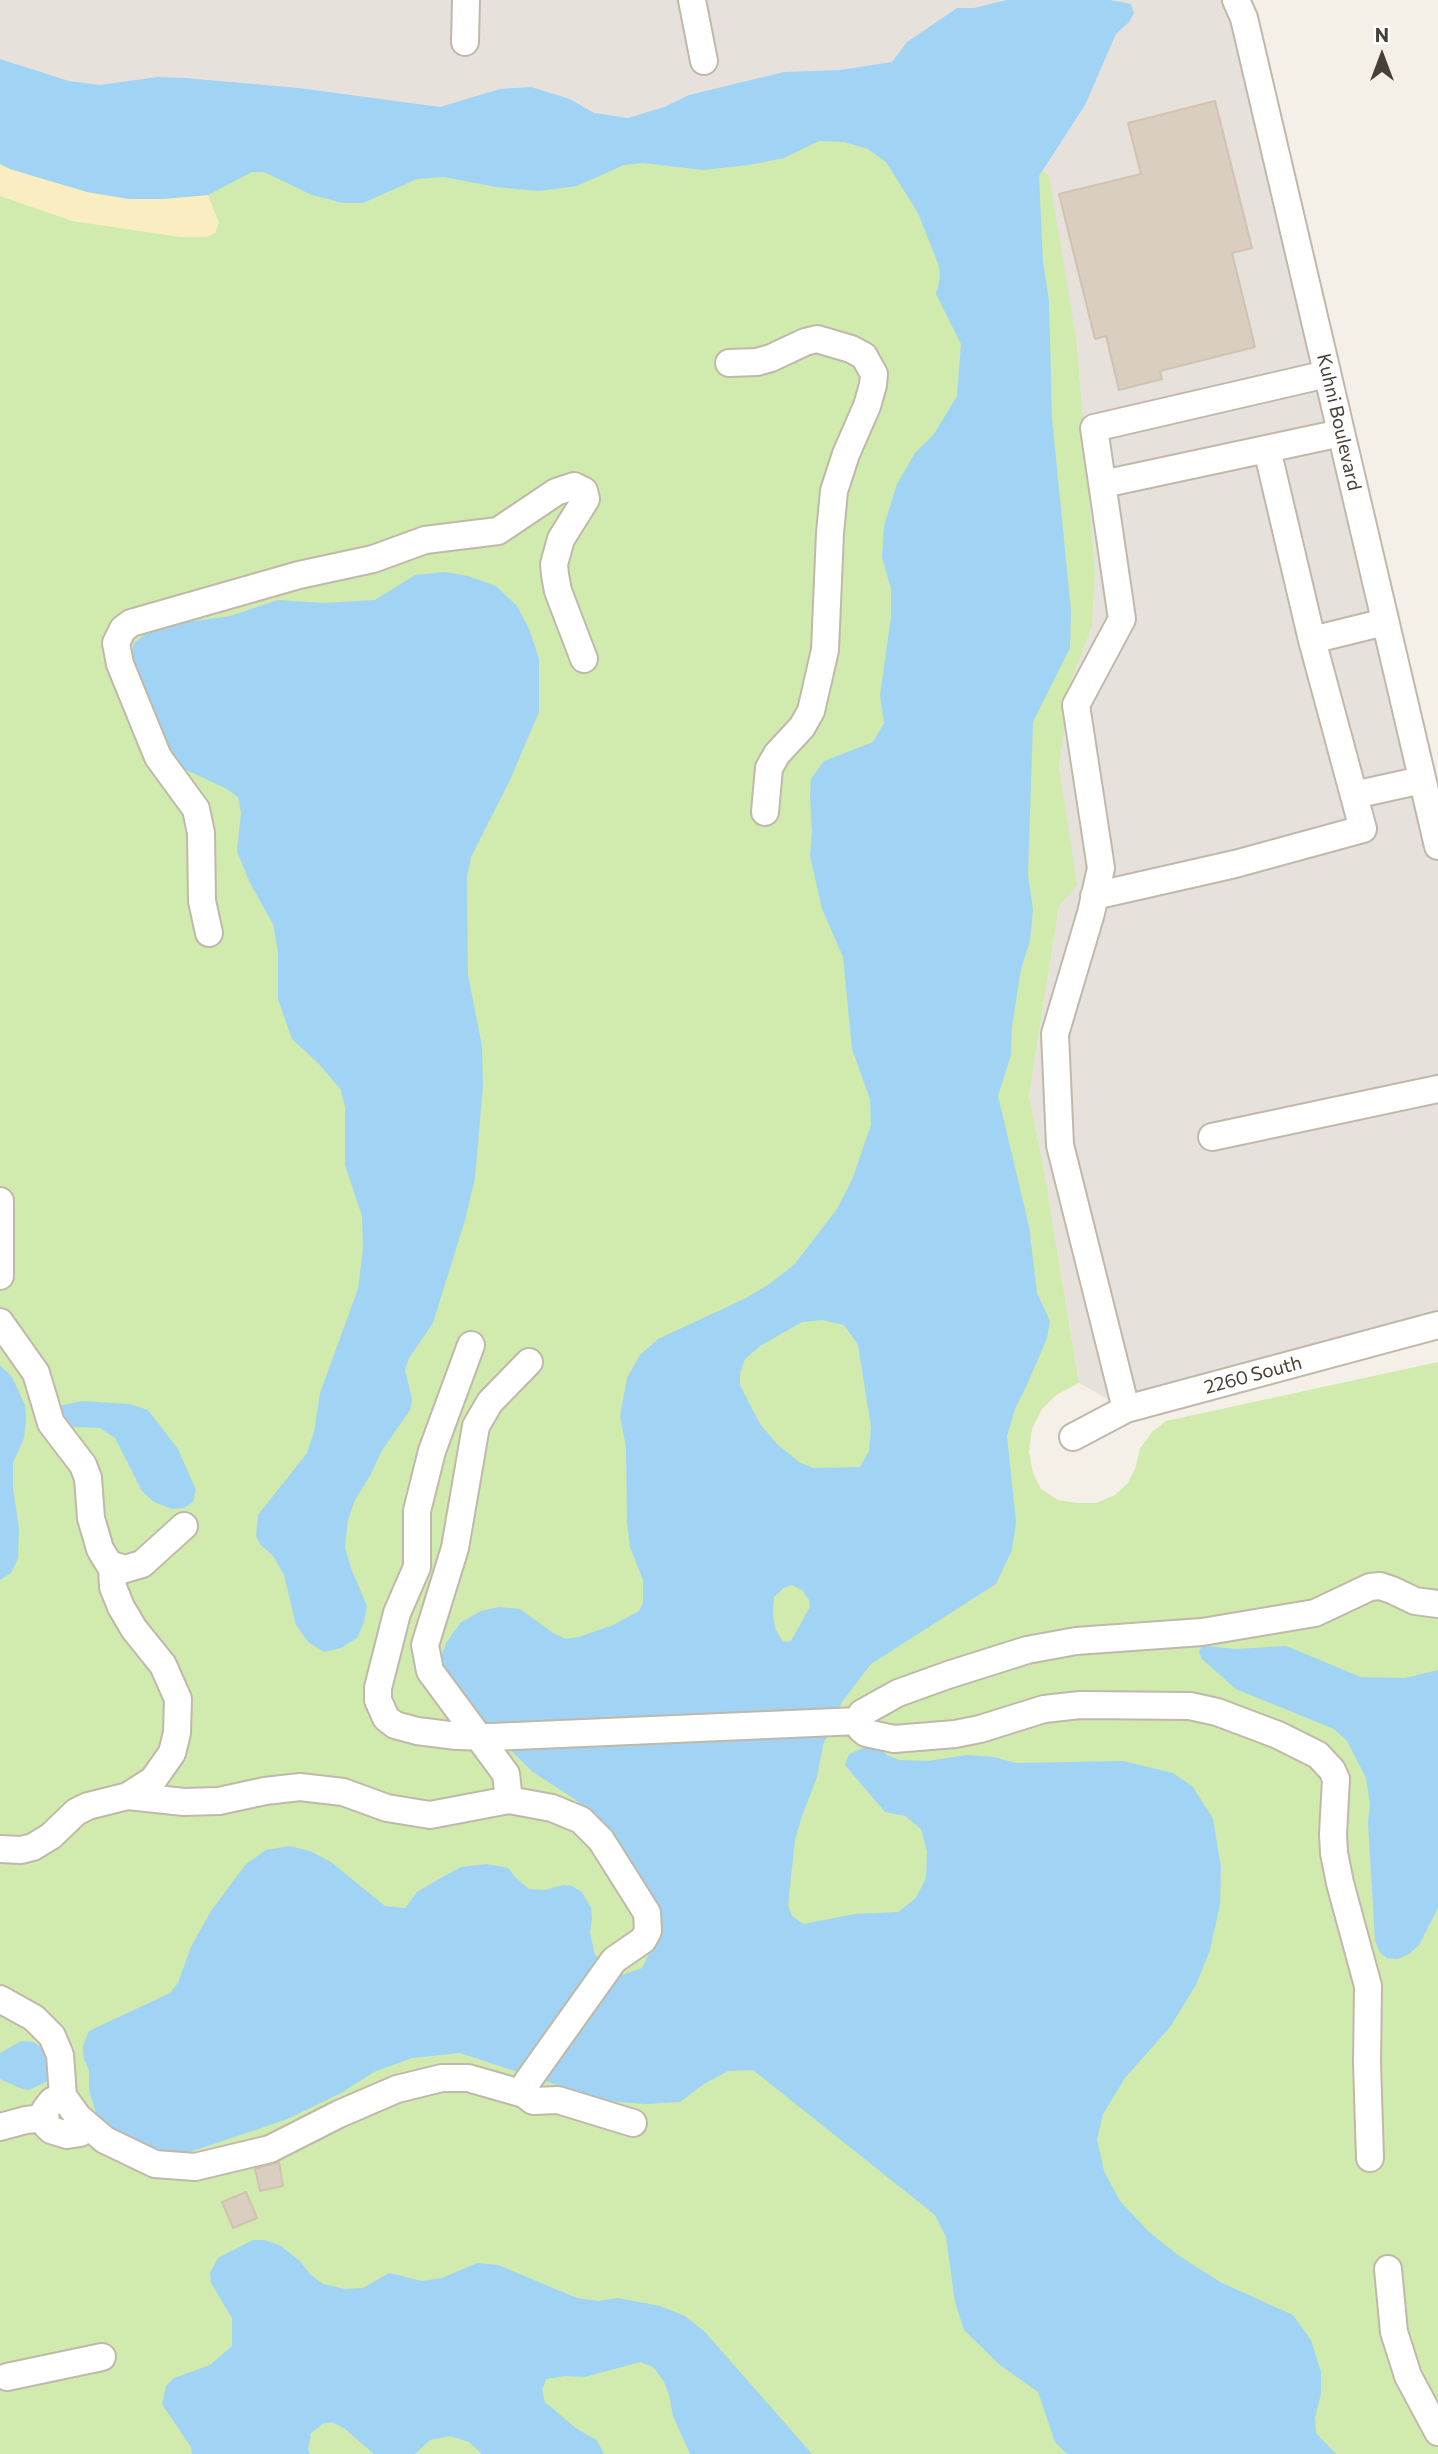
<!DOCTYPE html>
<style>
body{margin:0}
#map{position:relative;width:1438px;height:2454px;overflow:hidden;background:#f4f0e7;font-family:Commissioner,sans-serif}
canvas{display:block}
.north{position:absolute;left:1347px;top:21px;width:70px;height:70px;-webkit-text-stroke:5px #fff;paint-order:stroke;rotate:0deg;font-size:19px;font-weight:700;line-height:28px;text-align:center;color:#484036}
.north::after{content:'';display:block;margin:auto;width:24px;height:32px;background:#484036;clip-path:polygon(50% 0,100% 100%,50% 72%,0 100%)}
</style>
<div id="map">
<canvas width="1438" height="2454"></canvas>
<div class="north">N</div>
</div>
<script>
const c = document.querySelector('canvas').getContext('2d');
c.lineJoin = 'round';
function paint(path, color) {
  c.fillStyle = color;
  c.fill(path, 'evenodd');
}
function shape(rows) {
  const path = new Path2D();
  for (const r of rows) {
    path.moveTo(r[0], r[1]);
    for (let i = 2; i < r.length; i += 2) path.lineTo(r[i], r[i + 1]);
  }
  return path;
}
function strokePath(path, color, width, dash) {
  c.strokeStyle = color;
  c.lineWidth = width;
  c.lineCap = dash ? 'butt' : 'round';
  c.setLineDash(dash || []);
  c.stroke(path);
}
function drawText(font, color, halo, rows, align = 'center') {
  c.font = font + ' Commissioner,sans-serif';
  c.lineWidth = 7;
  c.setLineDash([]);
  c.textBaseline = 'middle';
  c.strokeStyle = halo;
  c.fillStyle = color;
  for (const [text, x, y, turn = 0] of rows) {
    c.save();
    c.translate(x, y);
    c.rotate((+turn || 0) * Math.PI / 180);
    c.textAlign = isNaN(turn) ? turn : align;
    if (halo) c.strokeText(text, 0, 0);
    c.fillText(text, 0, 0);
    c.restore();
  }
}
paint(shape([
 [0,0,1245,0,1438,846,1438,1325,1126,1409,1079,1383,1045,1176,1029,1096,1059,906,1076,885,1059,767,1072,678,1092,627,1095,573,1077,345,568,129,0,79]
]), '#e7e1dc');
paint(shape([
 [0,110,236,144,985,117,1049,176,1077,345,1095,573,1092,627,1072,678,1059,767,1077,885,1059,906,1029,1096,1045,1176,1079,1383,1056,1395,1042,1409,1032,1429,1029,1452,1033,1473,1041,1489,1058,1500,1077,1503,1096,1503,1115,1495,1127,1484,1135,1469,1140,1449,1152,1432,1166,1421,1438,1362,1438,2454,0,2454]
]), '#d1eaae');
paint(shape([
 [0,164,10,169,87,192,129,199,163,199,208,195,219,223,215,233,207,237,180,237,72,221,0,196]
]), '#faedc1');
paint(shape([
 [1007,0,1110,0,1131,4,1134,13,1129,22,1116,34,1085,105,1039,176,1043,262,1049,301,1052,418,1071,611,1070,648,1033,722,1028,874,1033,910,1030,941,1021,969,1012,1026,1011,1055,998,1096,1029,1226,1037,1293,1050,1321,1047,1338,1027,1385,1015,1409,1007,1436,1016,1522,1012,1550,996,1584,871,1664,842,1702,823,1745,817,1777,801,1819,795,1840,788,1905,792,1916,803,1924,855,1914,898,1912,916,1898,926,1878,927,1851,921,1829,905,1816,885,1812,845,1765,849,1754,868,1746,877,1747,887,1755,899,1760,928,1761,967,1755,994,1757,1016,1763,1123,1761,1173,1773,1193,1787,1213,1819,1221,1867,1220,1905,1210,1950,1196,1985,1170,2027,1125,2078,1103,2114,1097,2139,1104,2171,1120,2201,1149,2232,1178,2255,1220,2282,1293,2315,1311,2340,1321,2372,1321,2394,1315,2417,1316,2433,1336,2454,1067,2454,1055,2442,1038,2392,1000,2365,964,2330,955,2302,946,2237,935,2215,753,2070,728,2071,704,2084,680,2102,646,2104,606,2101,460,2053,412,2058,374,2072,341,2093,285,2120,178,2156,152,2155,120,2137,96,2113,89,2090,89,2070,84,2059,83,2046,89,2031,170,1993,178,1983,191,1947,211,1911,246,1864,266,1850,289,1846,310,1851,331,1862,385,1906,405,1908,417,1892,437,1880,461,1867,487,1864,508,1868,516,1878,529,1889,544,1890,563,1885,572,1886,582,1892,591,1908,592,1918,590,1933,595,1955,622,1975,642,1968,651,1950,615,1842,576,1800,533,1772,493,1733,442,1677,440,1660,446,1643,460,1623,481,1611,499,1607,520,1609,553,1633,566,1639,579,1637,613,1625,639,1611,643,1603,643,1580,630,1547,627,1522,626,1447,620,1416,627,1378,640,1355,658,1339,744,1299,768,1285,794,1265,837,1209,852,1180,871,1125,870,1099,852,1049,843,957,822,909,810,856,812,831,810,798,811,779,824,761,873,742,884,723,880,695,891,617,891,589,882,557,884,526,897,484,915,453,934,434,957,396,961,344,936,294,940,278,939,266,918,213,886,162,868,149,844,142,819,141,784,158,749,165,703,170,643,163,624,165,577,186,539,191,496,187,444,177,417,179,363,203,343,203,312,195,264,172,252,172,208,195,163,199,129,199,87,192,10,169,0,164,0,59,69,81,100,85,157,77,185,78,299,88,440,107,500,89,531,87,570,99,594,113,628,118,664,107,689,95,784,72,840,70,892,62,907,42,957,8,974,8],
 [822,1320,844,1325,858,1345,871,1427,869,1451,860,1467,813,1468,799,1462,777,1444,760,1424,740,1385,740,1373,745,1359,760,1346,802,1322],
 [792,1585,802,1590,809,1600,810,1607,791,1641,783,1642,775,1628,773,1612,774,1597,784,1588],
 [445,572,468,576,496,586,517,606,530,631,539,659,539,712,510,780,471,857,467,877,468,975,482,1046,483,1086,475,1178,465,1220,433,1323,409,1358,405,1370,412,1399,410,1410,381,1452,371,1474,355,1500,348,1520,345,1547,351,1568,367,1606,364,1622,357,1638,341,1648,324,1652,308,1642,296,1625,284,1575,273,1556,260,1544,256,1536,258,1515,307,1453,314,1432,320,1393,358,1289,363,1248,362,1216,345,1165,345,1107,341,1090,319,1064,292,1039,278,999,278,952,273,924,250,883,237,851,241,813,238,797,225,788,182,768,166,755,129,663,134,643,146,634,174,624,230,616,278,600,323,603,375,600,415,575],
 [0,1365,12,1377,25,1405,26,1420,24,1438,13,1463,13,1487,19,1529,18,1558,11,1573,0,1580],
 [82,1401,130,1404,148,1410,178,1449,196,1490,193,1502,184,1508,172,1509,154,1502,142,1491,115,1438,100,1428,74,1427,62,1423,59,1406],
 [1208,1646,1236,1649,1286,1646,1361,1677,1405,1678,1438,1670,1438,1908,1419,1945,1409,1954,1398,1959,1386,1958,1379,1951,1375,1940,1368,1823,1370,1804,1366,1778,1347,1741,1334,1729,1236,1689,1202,1659,1199,1652,1201,1647],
 [21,2041,33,2042,40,2046,47,2055,50,2068,48,2081,29,2090,22,2089,0,2079,0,2053],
 [253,2240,265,2240,281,2246,300,2261,311,2275,323,2284,345,2289,363,2288,389,2273,422,2281,442,2278,477,2263,498,2265,577,2298,598,2301,618,2298,660,2306,685,2316,705,2332,812,2454,690,2454,673,2416,669,2395,664,2382,653,2367,640,2362,585,2377,565,2376,546,2379,542,2390,545,2402,577,2429,597,2440,604,2454,482,2454,469,2442,450,2436,430,2440,415,2454,374,2454,345,2429,334,2423,324,2423,311,2433,308,2449,310,2454,192,2454,191,2447,162,2404,166,2386,174,2378,210,2365,232,2346,232,2318,211,2283,210,2273,218,2258]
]), '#a1d4f4');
const building = shape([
 [1215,101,1252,248,1232,253,1255,347,1160,371,1162,379,1119,390,1106,336,1095,339,1059,194,1141,174,1128,123,1215,101],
 [279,2162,283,2186,260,2191,255,2169,279,2162],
 [246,2192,257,2218,233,2228,222,2202,246,2192]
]);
paint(building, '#d9cebf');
strokePath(building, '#d2c3af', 2);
const minor = shape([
 [692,0,704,61],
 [1236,0,1244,18,1438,846],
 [465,42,466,0],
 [729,363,757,362,771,358,805,342,817,339,851,349,864,356,874,374,873,385,867,406,846,454,834,491,830,533,825,650,811,711,802,727,777,754,769,768,765,812],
 [1103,484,1341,433],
 [1312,640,1385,622],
 [1354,795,1422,780],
 [1094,896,1235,864,1363,829,1312,640,1267,449],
 [209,933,202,901,201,833,196,809,158,757,120,664,116,643,123,629,131,623,299,575,373,559,425,540,498,531,556,492,574,486,584,491,586,499,561,539,554,564,555,575,558,591,584,659],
 [1212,1137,1438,1089],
 [0,1201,0,1276],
 [0,1322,36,1373,51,1423,83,1465,88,1478,91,1518,100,1549,109,1564,125,1569,142,1564,184,1526],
 [471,1345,432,1451,417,1511,417,1567,397,1613,378,1688,378,1700,386,1718,395,1725,417,1731,457,1736,492,1737,859,1721],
 [1126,1409,1060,1145,1055,1034,1091,913,1101,868,1076,705,1122,619,1094,428,1327,374],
 [1073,1437,1126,1409,1438,1325],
 [128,1796,184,1802,219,1801,265,1791,300,1787,343,1792,387,1808,430,1815,509,1800,552,1808,581,1820,601,1840,647,1913,648,1931,643,1940,614,1960,527,2082,524,2094,533,2101,558,2100,633,2123],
 [509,1800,506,1774,430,1671,425,1645,455,1548,476,1426,490,1402,529,1362],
 [0,1849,21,1850,33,1847,51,1836,76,1812,88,1806,128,1796,153,1780,172,1753,177,1733,178,1699,163,1665,134,1629,121,1607,113,1587,112,1566],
 [0,1999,34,2018,52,2036,60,2055,63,2096,78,2117,105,2140,155,2164,195,2167,270,2149,339,2114,397,2089,442,2078,468,2078,524,2094],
 [63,2096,52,2101,45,2110,46,2125,51,2130,67,2135,80,2133,88,2128],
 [0,2127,26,2120,44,2118],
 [1370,2158,1367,2063,1368,1986,1340,1883,1334,1853,1333,1834,1336,1779,1332,1770,1318,1755,1278,1735,1217,1712,1190,1706,1080,1705,1044,1709,980,1729,955,1734,894,1739,866,1733,861,1729,859,1718,862,1713,898,1693,948,1675,1027,1650,1076,1641,1202,1632,1315,1613,1370,1587,1380,1586,1392,1590,1415,1601,1438,1604],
 [1388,2269,1394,2332,1408,2376,1438,2432],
 [7,2377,102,2357]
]);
strokePath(minor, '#c0b8a9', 30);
strokePath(minor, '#fff', 26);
drawText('19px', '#484036', '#fff', [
 ["Kuhni Boulevard",1339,422,77],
 ["2260 South",1253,1375,-15]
]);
</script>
